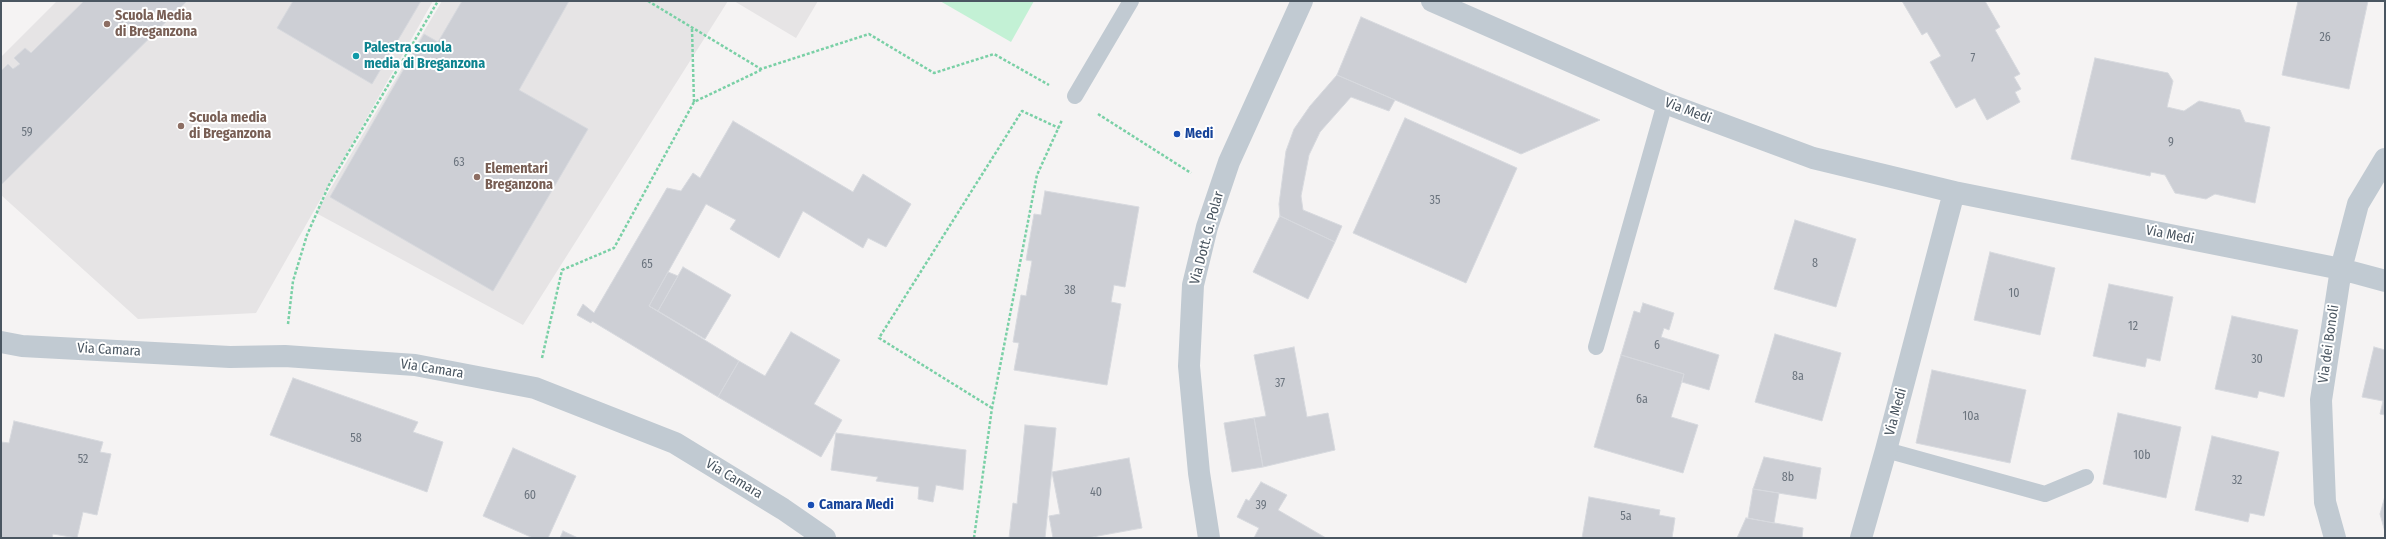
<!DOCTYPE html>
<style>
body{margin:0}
#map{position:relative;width:2386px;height:539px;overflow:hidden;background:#f5f3f3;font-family:"Fira Sans Condensed",sans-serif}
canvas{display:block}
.frame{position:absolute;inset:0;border:2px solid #4a5661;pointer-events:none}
</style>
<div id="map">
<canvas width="2386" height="539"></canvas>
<div class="frame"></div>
</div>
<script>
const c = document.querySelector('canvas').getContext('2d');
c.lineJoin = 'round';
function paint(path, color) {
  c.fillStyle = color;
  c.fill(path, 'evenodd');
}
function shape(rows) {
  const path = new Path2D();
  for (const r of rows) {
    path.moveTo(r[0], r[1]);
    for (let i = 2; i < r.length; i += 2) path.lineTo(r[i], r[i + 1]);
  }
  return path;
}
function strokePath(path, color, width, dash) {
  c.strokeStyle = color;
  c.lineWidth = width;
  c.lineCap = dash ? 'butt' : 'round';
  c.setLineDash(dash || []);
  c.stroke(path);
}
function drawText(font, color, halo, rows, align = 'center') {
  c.font = font + ' "Fira Sans Condensed",sans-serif';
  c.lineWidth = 4;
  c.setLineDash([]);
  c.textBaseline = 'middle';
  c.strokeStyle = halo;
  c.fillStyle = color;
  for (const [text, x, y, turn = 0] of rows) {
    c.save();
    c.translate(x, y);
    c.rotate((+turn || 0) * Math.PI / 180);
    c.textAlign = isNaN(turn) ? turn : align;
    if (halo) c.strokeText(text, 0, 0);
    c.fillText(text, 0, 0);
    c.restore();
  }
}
paint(shape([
 [57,1,433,1,256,313,138,319,1,195,1,57],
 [442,1,728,1,523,325,316,213],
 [734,1,818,1,796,38]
]), '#e6e4e5');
paint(shape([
 [940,1,1034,1,1011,42]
]), '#c3f1d5');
const building = shape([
 [84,1,187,1,1,185,1,71,8,64,13,69,20,64,14,58,25,48,31,53,84,1],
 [293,1,421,1,372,84,277,28,293,1],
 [462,1,569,1,519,90,588,129,493,291,330,197,424,34,438,42,462,1],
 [1902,1,1985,1,2000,27,1995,30,2020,74,2014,77,2021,89,2015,92,2020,102,1987,120,1975,98,1956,108,1930,62,1941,56,1927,32,1922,35,1902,1],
 [2298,1,2368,1,2349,89,2282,75,2298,1],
 [1361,17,1600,120,1521,154,1337,75,1361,17],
 [2095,58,2168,73,2173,81,2167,107,2184,111,2199,101,2240,110,2245,122,2270,127,2255,203,2215,194,2206,199,2175,193,2165,175,2151,172,2150,176,2071,159,2095,58],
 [1337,75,1395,100,1389,111,1351,97,1320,132,1309,155,1301,196,1303,210,1342,226,1335,242,1280,216,1279,204,1286,151,1294,129,1310,106,1337,75],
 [1405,118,1517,168,1466,283,1353,233,1405,118],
 [733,121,853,192,863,174,911,204,886,247,868,238,863,248,803,211,779,258,730,229,736,220,706,204,649,306,739,361,718,397,592,321,591,323,577,315,583,304,594,313,667,188,681,191,693,173,700,178,733,121],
 [1045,191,1139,207,1125,287,1114,285,1111,302,1121,304,1107,385,1014,370,1019,343,1013,342,1021,295,1026,296,1032,261,1026,260,1034,214,1041,215,1045,191],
 [1280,216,1335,242,1308,299,1253,272,1280,216],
 [1795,220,1856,239,1836,307,1774,289,1795,220],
 [1990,252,2055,268,2040,335,1974,320,1990,252],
 [683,267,731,295,705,339,658,311,683,267],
 [668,272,678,276,658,311,649,306,668,272],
 [2109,284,2173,297,2160,361,2147,358,2145,367,2093,356,2109,284],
 [1643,303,1674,313,1669,330,1664,328,1661,337,1719,355,1709,390,1682,382,1684,374,1621,355,1634,311,1640,313,1643,303],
 [2232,316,2298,330,2284,397,2259,391,2257,398,2215,389,2232,316],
 [791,332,840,360,814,404,842,420,821,457,718,397,739,361,765,376,791,332],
 [1775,334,1841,353,1822,421,1755,402,1775,334],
 [1294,347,1307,417,1328,413,1335,450,1263,467,1254,418,1266,416,1254,355,1294,347],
 [2374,347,2385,350,2385,415,2380,414,2383,401,2362,397,2374,347],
 [1621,355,1684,374,1671,417,1698,425,1683,473,1594,447,1621,355],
 [1932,370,2026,390,2010,463,1916,443,1932,370],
 [293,378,418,422,413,432,443,442,427,492,270,435,293,378],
 [2118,413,2181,427,2166,498,2103,484,2118,413],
 [1254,418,1263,467,1232,472,1224,423,1254,418],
 [14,421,103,442,100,452,111,454,97,515,83,512,77,538,53,534,52,538,1,538,1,442,9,443,14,421],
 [1025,425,1056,428,1045,538,1009,538,1013,503,1017,504,1025,425],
 [836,433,966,450,963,490,936,485,933,502,918,499,919,487,876,481,878,477,831,470,836,433],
 [2212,436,2279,452,2264,516,2250,513,2248,522,2195,510,2212,436],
 [513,448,576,476,548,538,533,538,483,516,513,448],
 [1764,457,1821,468,1816,499,1753,489,1764,457],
 [1129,458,1142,528,1087,538,1053,538,1049,516,1060,514,1052,472,1129,458],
 [1261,482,1287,495,1278,510,1326,538,1254,538,1259,528,1237,517,1246,499,1249,501,1261,482],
 [1753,489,1779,493,1774,523,1748,518,1753,489],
 [2385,496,2385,532,2380,514,2385,496],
 [1589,497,1660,510,1659,515,1675,518,1672,538,1582,538,1589,497],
 [1746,518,1803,528,1802,538,1737,538,1746,518],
 [563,531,578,538,560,538,563,531]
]);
paint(building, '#cdcfd5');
strokePath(building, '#d7d9de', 1);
strokePath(shape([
 [648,1,761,69,869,34,934,73,994,54,1049,85],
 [692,29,694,102,761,70],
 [1098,114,1191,173],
 [288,324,293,281,307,235,329,185,438,1],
 [542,358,562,270,614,248,694,102],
 [992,408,879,338,1022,111,1059,128],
 [974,538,992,408,1037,175,1062,120]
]), '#7ad0a6', 2.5, [3, 2]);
strokePath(shape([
 [1075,96,1131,1],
 [1596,347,1665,103],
 [1886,450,2045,494,2086,477]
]), '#c1cad2', 16);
strokePath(shape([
 [1432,1,1665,103,1813,158,1954,192,2341,269,2385,281],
 [1,342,22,346,230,357,285,356,415,365,535,388,675,443,783,509,825,538],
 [1861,538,1886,450,1954,192],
 [2335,538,2325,502,2321,400,2341,269,2358,204,2385,159]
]), '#c1cad2', 22);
strokePath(shape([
 [1209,538,1199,473,1189,366,1193,285,1207,227,1229,162,1302,1]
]), '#c1cad2', 22);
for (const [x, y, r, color] of [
 [107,24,4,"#8d6e63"],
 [356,56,4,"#0f9aa8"],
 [181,126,4,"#8d6e63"],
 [1177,134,4,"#1a4fb4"],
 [477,177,4,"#8d6e63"],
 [811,505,4,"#1a4fb4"]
]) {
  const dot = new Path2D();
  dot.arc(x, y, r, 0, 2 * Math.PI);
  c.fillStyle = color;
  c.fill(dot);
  strokePath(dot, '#fff', 1.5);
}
drawText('12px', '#6b747e', null, [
 ["26",2325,38],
 ["7",1973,59],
 ["59",27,133],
 ["9",2171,143],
 ["63",459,163],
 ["35",1435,201],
 ["8",1815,264],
 ["65",647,265],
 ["38",1070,291],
 ["10",2014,294],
 ["12",2133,327],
 ["6",1657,346],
 ["30",2257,360],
 ["8a",1798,377],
 ["37",1280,384],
 ["6a",1642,400],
 ["10a",1971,417],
 ["58",356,439],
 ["10b",2142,456],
 ["52",83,460],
 ["8b",1788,478],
 ["32",2237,481],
 ["40",1096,493],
 ["60",530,496],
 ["39",1261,506],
 ["5a",1626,517]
]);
drawText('bold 14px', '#785e54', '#fff', [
 ["Scuola Media",115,16],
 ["di Breganzona",115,32],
 ["Scuola media",189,118],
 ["di Breganzona",189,134],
 ["Elementari",485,169],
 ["Breganzona",485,185]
], 'left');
drawText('bold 14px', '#0d838f', '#fff', [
 ["Palestra scuola",364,48],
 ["media di Breganzona",364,64]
], 'left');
drawText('14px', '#4a5661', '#fff', [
 ["Via Medi",1688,111,21],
 ["Via Medi",2170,235,11],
 ["Via Dott. G. Polar",1207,238,-75],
 ["Via dei Bonoli",2329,344,-82],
 ["Via Camara",109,350,3],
 ["Via Camara",432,369,9],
 ["Via Medi",1896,412,-75],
 ["Via Camara",734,479,31]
]);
drawText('bold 14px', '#164399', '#fff', [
 ["Medi",1185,134],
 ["Camara Medi",819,505]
], 'left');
</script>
